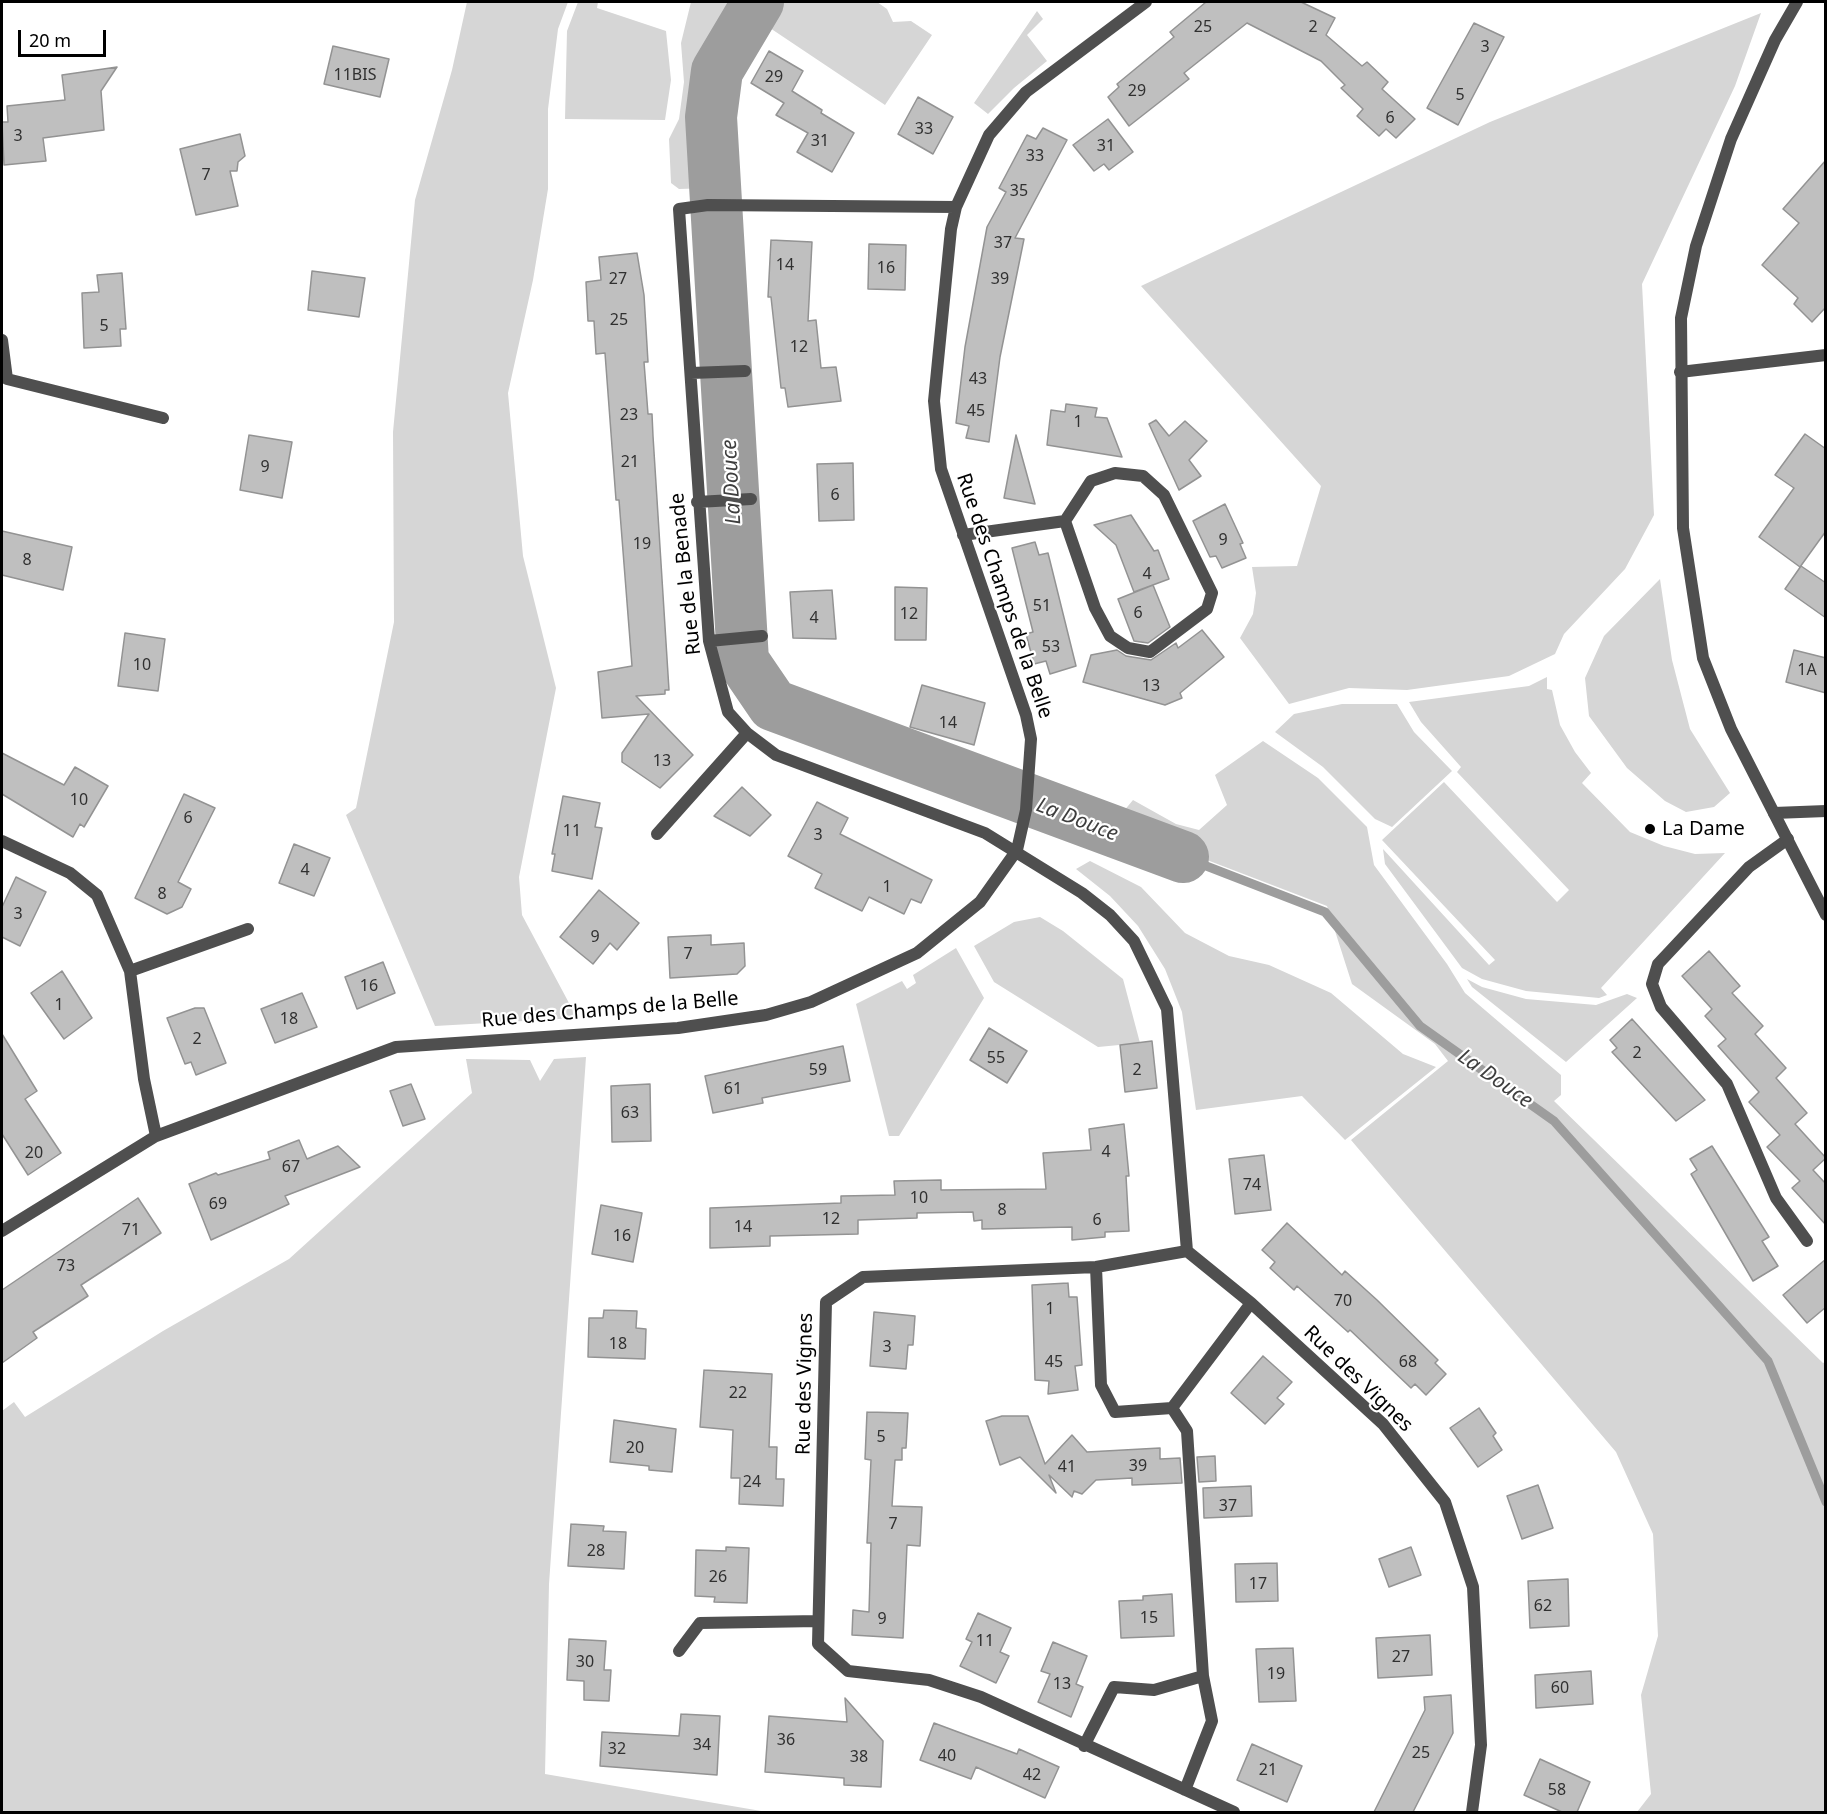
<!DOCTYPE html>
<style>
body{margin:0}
#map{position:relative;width:1827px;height:1814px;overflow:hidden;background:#fff;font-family:"Noto Sans",sans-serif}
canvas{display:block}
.frame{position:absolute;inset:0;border:3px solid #000;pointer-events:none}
.scale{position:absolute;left:18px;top:30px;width:88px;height:27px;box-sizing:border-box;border:3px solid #000;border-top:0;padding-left:8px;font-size:18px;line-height:21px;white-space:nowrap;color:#000;-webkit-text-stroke:4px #fff;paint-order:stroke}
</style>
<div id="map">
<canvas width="1827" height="1814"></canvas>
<div class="frame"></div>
<div class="scale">20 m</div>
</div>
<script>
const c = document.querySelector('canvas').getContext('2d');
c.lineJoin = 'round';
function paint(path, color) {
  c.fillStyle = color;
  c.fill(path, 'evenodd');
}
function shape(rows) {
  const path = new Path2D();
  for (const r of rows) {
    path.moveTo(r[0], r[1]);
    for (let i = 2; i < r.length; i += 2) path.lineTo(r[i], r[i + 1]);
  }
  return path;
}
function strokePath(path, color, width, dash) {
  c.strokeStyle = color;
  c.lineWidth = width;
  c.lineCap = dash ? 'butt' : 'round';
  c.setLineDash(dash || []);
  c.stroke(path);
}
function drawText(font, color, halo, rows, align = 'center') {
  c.font = font + ' "Noto Sans",sans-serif';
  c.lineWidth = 4.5;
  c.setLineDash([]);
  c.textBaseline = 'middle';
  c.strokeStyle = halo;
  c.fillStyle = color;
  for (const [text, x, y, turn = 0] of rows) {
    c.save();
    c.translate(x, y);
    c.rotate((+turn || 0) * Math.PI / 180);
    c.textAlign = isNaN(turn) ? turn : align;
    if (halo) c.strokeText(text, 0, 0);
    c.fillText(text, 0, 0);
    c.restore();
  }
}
paint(shape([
 [467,2,568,2,558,29,548,109,548,189,533,280,508,393,523,556,556,688,519,877,522,915,577,1018,435,1026,346,815,356,808,394,622,393,432,415,200,452,70],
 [578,2,598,2,597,8,666,31,671,80,665,120,565,119,567,31],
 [691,2,753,2,714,69,707,116,711,188,679,189,671,183,669,139,679,119,684,82,681,43],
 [781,2,877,2,887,9,893,22,911,21,932,35,885,105,764,24],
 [1037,11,1043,19,1027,35,1047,61,1014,88,988,114,974,103],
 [1761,13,1735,86,1642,284,1654,515,1625,569,1564,634,1555,654,1509,676,1407,690,1349,688,1289,704,1240,638,1253,614,1256,593,1252,567,1297,566,1321,486,1141,286,1490,122],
 [1660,579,1672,660,1690,729,1730,793,1714,807,1686,812,1665,801,1627,768,1589,716,1585,678,1604,636],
 [1547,677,1547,689,1552,690,1560,725,1575,752,1591,773,1582,783,1630,832,1664,846,1695,854,1725,853,1601,988,1607,995,1599,998,1526,991,1482,979,1462,968,1385,864,1383,849,1489,965,1495,960,1382,840,1444,782,1557,902,1569,890,1457,772,1461,767,1421,722,1409,702,1529,686],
 [1342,704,1397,704,1414,732,1452,771,1392,827,1375,819,1323,767,1275,732,1294,714],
 [1263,741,1318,778,1367,827,1374,865,1447,964,1465,993,1561,1075,1561,1095,1554,1101,1823,1363,1825,1362,1825,1812,1637,1812,1651,1794,1641,1695,1658,1636,1653,1534,1616,1452,1351,1140,1448,1061,1435,1044,1352,984,1327,906,1113,824,1133,800,1176,824,1199,830,1227,805,1215,775],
 [1090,861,1141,887,1185,933,1229,956,1269,965,1331,993,1403,1054,1436,1067,1345,1140,1302,1096,1196,1110,1182,1012,1165,969,1138,926,1110,896,1076,869],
 [1040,917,1063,931,1123,979,1140,1043,1098,1047,994,982,974,946,1014,922],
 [956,948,984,998,899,1136,889,1136,856,1004,902,981,907,989,916,983,913,975],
 [1467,979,1482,987,1526,999,1596,1005,1627,994,1637,998,1566,1062,1472,987],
 [586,1057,549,1584,545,1774,767,1812,2,1812,2,1411,14,1402,25,1417,163,1331,289,1259,472,1093,466,1059,530,1060,540,1081,554,1059]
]), '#d6d6d6');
strokePath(shape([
 [1183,857,1325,912,1420,1026,1554,1121,1768,1361,1826,1502]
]), '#9d9d9d', 9);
strokePath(shape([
 [758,2,717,71,711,117,743,661,773,705,1183,857]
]), '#9d9d9d', 52);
const building = shape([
 [1206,2,1301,2,1335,18,1326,35,1362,66,1367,62,1388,82,1382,89,1415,119,1396,138,1386,129,1379,136,1357,116,1363,109,1341,88,1345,85,1321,61,1247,23,1184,73,1189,79,1129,126,1108,97,1119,87,1117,84,1174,37,1170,32,1206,2],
 [1474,23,1504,37,1458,125,1427,108,1474,23],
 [333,46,389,59,380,97,324,84,333,46],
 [769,51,803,71,792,91,822,110,821,113,854,133,832,172,797,152,808,133,776,115,784,103,751,83,769,51],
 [117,67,101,91,104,130,43,138,46,161,4,165,2,122,8,122,7,106,65,100,62,75,117,67],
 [918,97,953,117,933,154,898,134,918,97],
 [1108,119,1133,152,1109,170,1104,164,1094,171,1073,145,1108,119],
 [1043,128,1067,140,1015,238,1024,239,1000,357,989,442,966,438,969,426,956,423,965,347,987,227,1006,192,999,188,1027,135,1036,139,1043,128],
 [240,134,245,156,238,162,237,171,230,171,238,206,196,215,180,149,240,134],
 [1826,160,1826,307,1812,322,1794,304,1798,298,1762,265,1799,223,1783,209,1826,160],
 [771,240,812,242,808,321,816,320,821,368,836,367,841,401,788,407,785,388,781,388,771,297,768,297,771,240],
 [869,244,906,245,905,290,868,289,869,244],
 [637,253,644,295,648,362,644,362,648,414,652,414,653,436,669,690,665,690,665,694,636,696,693,755,660,788,622,762,622,753,649,714,602,718,598,672,632,666,619,500,616,500,605,353,596,354,594,321,588,321,586,282,601,280,599,257,637,253],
 [312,271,365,278,359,317,308,310,312,271],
 [122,273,126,329,120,329,121,346,84,348,82,293,99,292,97,275,122,273],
 [1066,404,1097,408,1095,417,1107,418,1122,457,1047,445,1051,410,1065,412,1066,404],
 [1156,420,1169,436,1185,421,1207,441,1189,460,1201,476,1179,490,1149,424,1156,420],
 [1805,434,1826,449,1826,531,1800,567,1759,537,1794,488,1775,475,1805,434],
 [249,435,292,442,282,498,240,490,249,435],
 [1016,435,1035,504,1004,498,1016,435],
 [853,463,854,520,819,521,817,464,853,463],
 [1225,504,1243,543,1240,544,1246,558,1222,568,1216,556,1210,557,1193,521,1225,504],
 [1131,515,1154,551,1158,550,1169,579,1134,592,1116,545,1094,525,1131,515],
 [2,531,72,547,63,590,2,575,2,531],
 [1035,542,1039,555,1048,553,1076,666,1050,674,1046,661,1034,664,1026,634,1033,632,1012,548,1035,542],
 [1801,566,1826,583,1826,618,1785,589,1801,566],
 [1153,585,1170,627,1148,643,1134,641,1118,599,1153,585],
 [895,587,927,588,926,640,895,640,895,587],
 [832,590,836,639,793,638,790,592,832,590],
 [1202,630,1224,657,1180,693,1182,698,1165,705,1083,682,1091,655,1117,650,1126,656,1151,660,1176,643,1178,648,1202,630],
 [125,633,165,639,158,691,118,686,125,633],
 [1794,650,1826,658,1826,693,1786,682,1794,650],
 [922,685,985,703,974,745,910,727,922,685],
 [2,753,64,785,75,767,108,786,84,827,80,824,73,837,2,794,2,753],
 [742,787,771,815,750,836,714,816,742,787],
 [184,794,215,808,178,882,191,889,182,907,167,914,135,898,184,794],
 [563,796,600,803,595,827,602,828,592,879,552,871,555,854,552,854,563,796],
 [817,802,848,818,840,834,932,880,921,903,911,899,904,914,869,897,862,911,815,888,822,874,788,856,817,802],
 [294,844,330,858,314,896,279,883,294,844],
 [16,877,46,892,20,946,2,937,2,907,16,877],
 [599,890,639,923,617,950,610,943,593,964,560,937,599,890],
 [711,935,711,945,744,943,745,966,737,974,670,978,668,937,711,935],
 [1709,951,1740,986,1732,993,1763,1026,1755,1034,1786,1068,1776,1078,1807,1113,1795,1124,1826,1158,1813,1170,1826,1184,1826,1225,1792,1188,1800,1181,1767,1147,1780,1135,1749,1102,1759,1092,1718,1046,1726,1039,1705,1016,1712,1009,1682,976,1709,951],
 [383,962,395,993,357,1009,345,977,383,962],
 [62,971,92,1018,64,1039,31,993,62,971],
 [302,993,317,1027,275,1043,261,1009,302,993],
 [195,1008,204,1008,226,1063,196,1075,191,1062,185,1064,167,1018,195,1008],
 [1632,1019,1705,1100,1676,1121,1612,1052,1617,1048,1610,1040,1632,1019],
 [989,1028,1027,1051,1007,1083,970,1060,989,1028],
 [2,1034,37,1091,25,1099,61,1153,28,1175,2,1134,2,1034],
 [1152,1041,1157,1088,1125,1092,1120,1045,1152,1041],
 [843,1046,850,1081,762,1098,763,1103,713,1113,705,1076,843,1046],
 [411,1084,425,1119,403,1126,390,1091,411,1084],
 [650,1084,651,1141,612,1142,611,1086,650,1084],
 [1124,1124,1129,1176,1126,1176,1129,1231,1105,1232,1105,1237,1072,1240,1072,1227,982,1229,982,1220,974,1221,973,1212,917,1213,917,1218,858,1220,858,1234,770,1236,770,1246,710,1248,710,1208,841,1203,841,1196,895,1195,894,1181,941,1180,941,1190,1046,1189,1043,1153,1091,1150,1089,1129,1124,1124],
 [299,1140,307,1159,338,1146,360,1167,285,1196,289,1204,211,1240,189,1184,216,1173,218,1175,270,1159,268,1152,299,1140],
 [1712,1146,1769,1237,1762,1241,1778,1266,1753,1281,1691,1174,1697,1170,1690,1159,1712,1146],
 [1264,1155,1271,1210,1235,1214,1229,1159,1264,1155],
 [138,1198,161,1233,81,1285,88,1296,33,1332,37,1338,2,1363,2,1290,138,1198],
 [601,1205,642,1213,633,1262,592,1254,601,1205],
 [1287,1223,1342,1275,1345,1271,1377,1300,1438,1360,1435,1363,1446,1374,1426,1395,1415,1384,1411,1388,1350,1330,1348,1332,1297,1286,1294,1290,1270,1268,1275,1262,1262,1250,1287,1223],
 [1826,1259,1826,1307,1807,1323,1783,1295,1826,1259],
 [1068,1283,1069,1297,1077,1297,1082,1365,1075,1366,1078,1390,1048,1394,1049,1381,1035,1380,1032,1285,1068,1283],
 [604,1310,637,1311,636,1328,646,1329,645,1359,588,1357,589,1318,603,1318,604,1310],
 [874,1312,915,1316,913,1345,908,1345,906,1369,870,1366,874,1312],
 [1263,1356,1292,1382,1277,1398,1284,1404,1265,1424,1231,1393,1263,1356],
 [704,1370,772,1374,769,1447,777,1447,776,1479,784,1479,783,1506,739,1504,740,1478,731,1478,733,1430,700,1427,704,1370],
 [1479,1408,1496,1433,1493,1436,1502,1450,1478,1467,1450,1428,1479,1408],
 [867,1412,908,1413,906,1448,902,1448,902,1460,895,1460,892,1506,922,1507,920,1546,907,1545,903,1638,852,1635,853,1610,869,1612,871,1543,867,1543,871,1460,865,1459,867,1412],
 [1002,1416,1028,1416,1045,1464,1072,1435,1087,1452,1160,1448,1160,1459,1180,1458,1182,1483,1132,1485,1132,1478,1096,1480,1082,1494,1074,1491,1072,1497,1049,1475,1056,1493,1020,1457,1000,1465,986,1421,1002,1416],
 [614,1420,676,1429,672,1472,649,1470,649,1466,610,1462,614,1420],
 [1215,1456,1216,1481,1199,1482,1197,1457,1215,1456],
 [1538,1485,1553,1528,1522,1539,1507,1496,1538,1485],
 [1251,1486,1252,1516,1204,1518,1203,1488,1251,1486],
 [571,1524,604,1526,603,1531,626,1532,624,1569,568,1566,571,1524],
 [726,1547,749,1548,747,1603,714,1602,715,1597,695,1596,696,1550,726,1551,726,1547],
 [1411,1547,1421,1575,1389,1587,1379,1559,1411,1547],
 [1277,1563,1278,1601,1236,1602,1235,1564,1277,1563],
 [1568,1579,1569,1626,1530,1628,1528,1581,1568,1579],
 [1172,1594,1174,1636,1121,1638,1119,1601,1143,1600,1143,1596,1172,1594],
 [978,1613,1011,1628,1000,1652,1009,1656,996,1683,960,1666,972,1642,966,1639,978,1613],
 [1430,1635,1432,1675,1378,1678,1376,1638,1430,1635],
 [569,1639,606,1641,604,1670,611,1670,609,1701,584,1700,584,1681,567,1680,569,1639],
 [1053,1642,1087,1656,1076,1684,1083,1687,1071,1717,1038,1702,1050,1674,1041,1671,1053,1642],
 [1293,1648,1296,1701,1259,1702,1256,1649,1293,1648],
 [1591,1671,1593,1704,1536,1708,1535,1675,1591,1671],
 [1451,1695,1453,1733,1413,1812,1374,1812,1425,1710,1424,1697,1451,1695],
 [845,1698,883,1741,881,1787,844,1785,844,1778,765,1772,769,1716,847,1722,845,1698],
 [681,1714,720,1716,717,1775,600,1766,602,1732,679,1736,681,1714],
 [934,1723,1017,1754,1019,1749,1059,1767,1045,1798,976,1767,971,1779,920,1760,934,1723],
 [1252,1744,1302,1766,1287,1802,1237,1780,1252,1744],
 [1540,1759,1590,1782,1577,1812,1562,1812,1524,1795,1540,1759]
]);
paint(building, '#bfbfbf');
strokePath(building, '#939393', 1.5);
strokePath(shape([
 [956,207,708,205,679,209,709,641,728,712,747,733,776,755,985,833,1082,893,1110,915,1134,941,1167,1009,1187,1251],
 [2,340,7,379,163,418],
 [1680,372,1826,355],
 [691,373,745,371],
 [697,502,751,499],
 [963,535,1065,521,1095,608,1110,636,1128,648,1150,652,1207,609,1212,593,1164,495,1143,476,1115,473,1091,481,1065,521],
 [709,641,762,636],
 [1774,813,1826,811],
 [657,834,747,733],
 [1788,839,1749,867,1658,964,1652,984,1661,1007,1727,1084,1776,1198,1807,1241],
 [2,841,70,873,97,895,130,971,144,1079,156,1136],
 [130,971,248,929],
 [2,1231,156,1136,396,1047,678,1028,766,1015,811,1002,917,953,980,902,1017,850,1026,810,1031,739,1026,715,941,469,934,401,951,229,956,207,989,135,1026,92,1146,2],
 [1096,1267,1101,1385,1115,1412,1172,1408],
 [679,1651,700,1623,818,1621],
 [1084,1746,1114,1687,1154,1690,1203,1676],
 [1185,1790,1212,1721,1203,1676,1187,1431,1172,1408,1251,1303],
 [1234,1812,981,1697,929,1680,848,1671,818,1644,826,1302,863,1277,1096,1267,1187,1251,1251,1303,1383,1424,1445,1502,1473,1587,1481,1745,1472,1812]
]), '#4f4f4f', 12);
strokePath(shape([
 [1797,2,1775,40,1731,139,1696,246,1681,318,1683,528,1703,658,1731,729,1826,915]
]), '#4f4f4f', 12);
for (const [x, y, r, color] of [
 [1650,829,6,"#000"]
]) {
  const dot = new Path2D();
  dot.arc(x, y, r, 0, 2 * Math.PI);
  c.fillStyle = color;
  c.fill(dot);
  strokePath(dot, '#fff', 2);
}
drawText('16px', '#303030', null, [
 ["25",1203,27],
 ["2",1313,27],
 ["3",1485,47],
 ["11BIS",355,75],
 ["29",774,77],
 ["29",1137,91],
 ["5",1460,95],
 ["6",1390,118],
 ["33",924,129],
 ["3",18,136],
 ["31",820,141],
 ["31",1106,146],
 ["33",1035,156],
 ["7",206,175],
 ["35",1019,191],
 ["37",1003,243],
 ["14",785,265],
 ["16",886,268],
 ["27",618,279],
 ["39",1000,279],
 ["25",619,320],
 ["5",104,326],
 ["12",799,347],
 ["43",978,379],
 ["45",976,411],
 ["23",629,415],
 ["1",1078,422],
 ["21",630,462],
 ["9",265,467],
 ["6",835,495],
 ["9",1223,540],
 ["19",642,544],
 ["8",27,560],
 ["4",1147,574],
 ["51",1042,606],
 ["6",1138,613],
 ["12",909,614],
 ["4",814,618],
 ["53",1051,647],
 ["10",142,665],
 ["1A",1807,670],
 ["13",1151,686],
 ["14",948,723],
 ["13",662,761],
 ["10",79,800],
 ["6",188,818],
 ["11",572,831],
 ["3",818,835],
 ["4",305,870],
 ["1",887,887],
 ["8",162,894],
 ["3",18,914],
 ["9",595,937],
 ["7",688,954],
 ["16",369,986],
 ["1",59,1005],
 ["18",289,1019],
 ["2",197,1039],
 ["2",1637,1053],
 ["55",996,1058],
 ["59",818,1070],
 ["2",1137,1070],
 ["61",733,1089],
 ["63",630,1113],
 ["4",1106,1152],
 ["20",34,1153],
 ["67",291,1167],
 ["74",1252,1185],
 ["10",919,1198],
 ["69",218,1204],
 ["8",1002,1210],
 ["12",831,1219],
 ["6",1097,1220],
 ["14",743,1227],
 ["71",131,1230],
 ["16",622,1236],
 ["73",66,1266],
 ["70",1343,1301],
 ["1",1050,1309],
 ["18",618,1344],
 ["3",887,1347],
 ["45",1054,1362],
 ["68",1408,1362],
 ["22",738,1393],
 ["5",881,1437],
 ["20",635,1448],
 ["39",1138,1466],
 ["41",1067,1467],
 ["24",752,1482],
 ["37",1228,1506],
 ["7",893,1524],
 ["28",596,1551],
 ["26",718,1577],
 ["17",1258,1584],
 ["62",1543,1606],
 ["15",1149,1618],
 ["9",882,1619],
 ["11",985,1641],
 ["27",1401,1657],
 ["30",585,1662],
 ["19",1276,1674],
 ["13",1062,1684],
 ["60",1560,1688],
 ["36",786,1740],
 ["34",702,1745],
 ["32",617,1749],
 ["25",1421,1753],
 ["40",947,1756],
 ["38",859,1757],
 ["21",1268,1770],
 ["42",1032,1775],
 ["58",1557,1790]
]);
drawText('20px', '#000', '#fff', [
 ["Rue de la Benade",686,574,-96],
 ["Rue des Champs de la Belle",1004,596,71],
 ["Rue des Champs de la Belle",610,1010,-5],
 ["Rue des Vignes",1358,1379,44],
 ["Rue des Vignes",805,1384,-89]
]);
drawText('20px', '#000', '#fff', [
 ["La Dame",1662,829]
], 'left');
drawText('italic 21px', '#3e3e3e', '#fff', [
 ["La Douce",732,482,-93],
 ["La Douce",1077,820,21],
 ["La Douce",1495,1079,35]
]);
</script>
